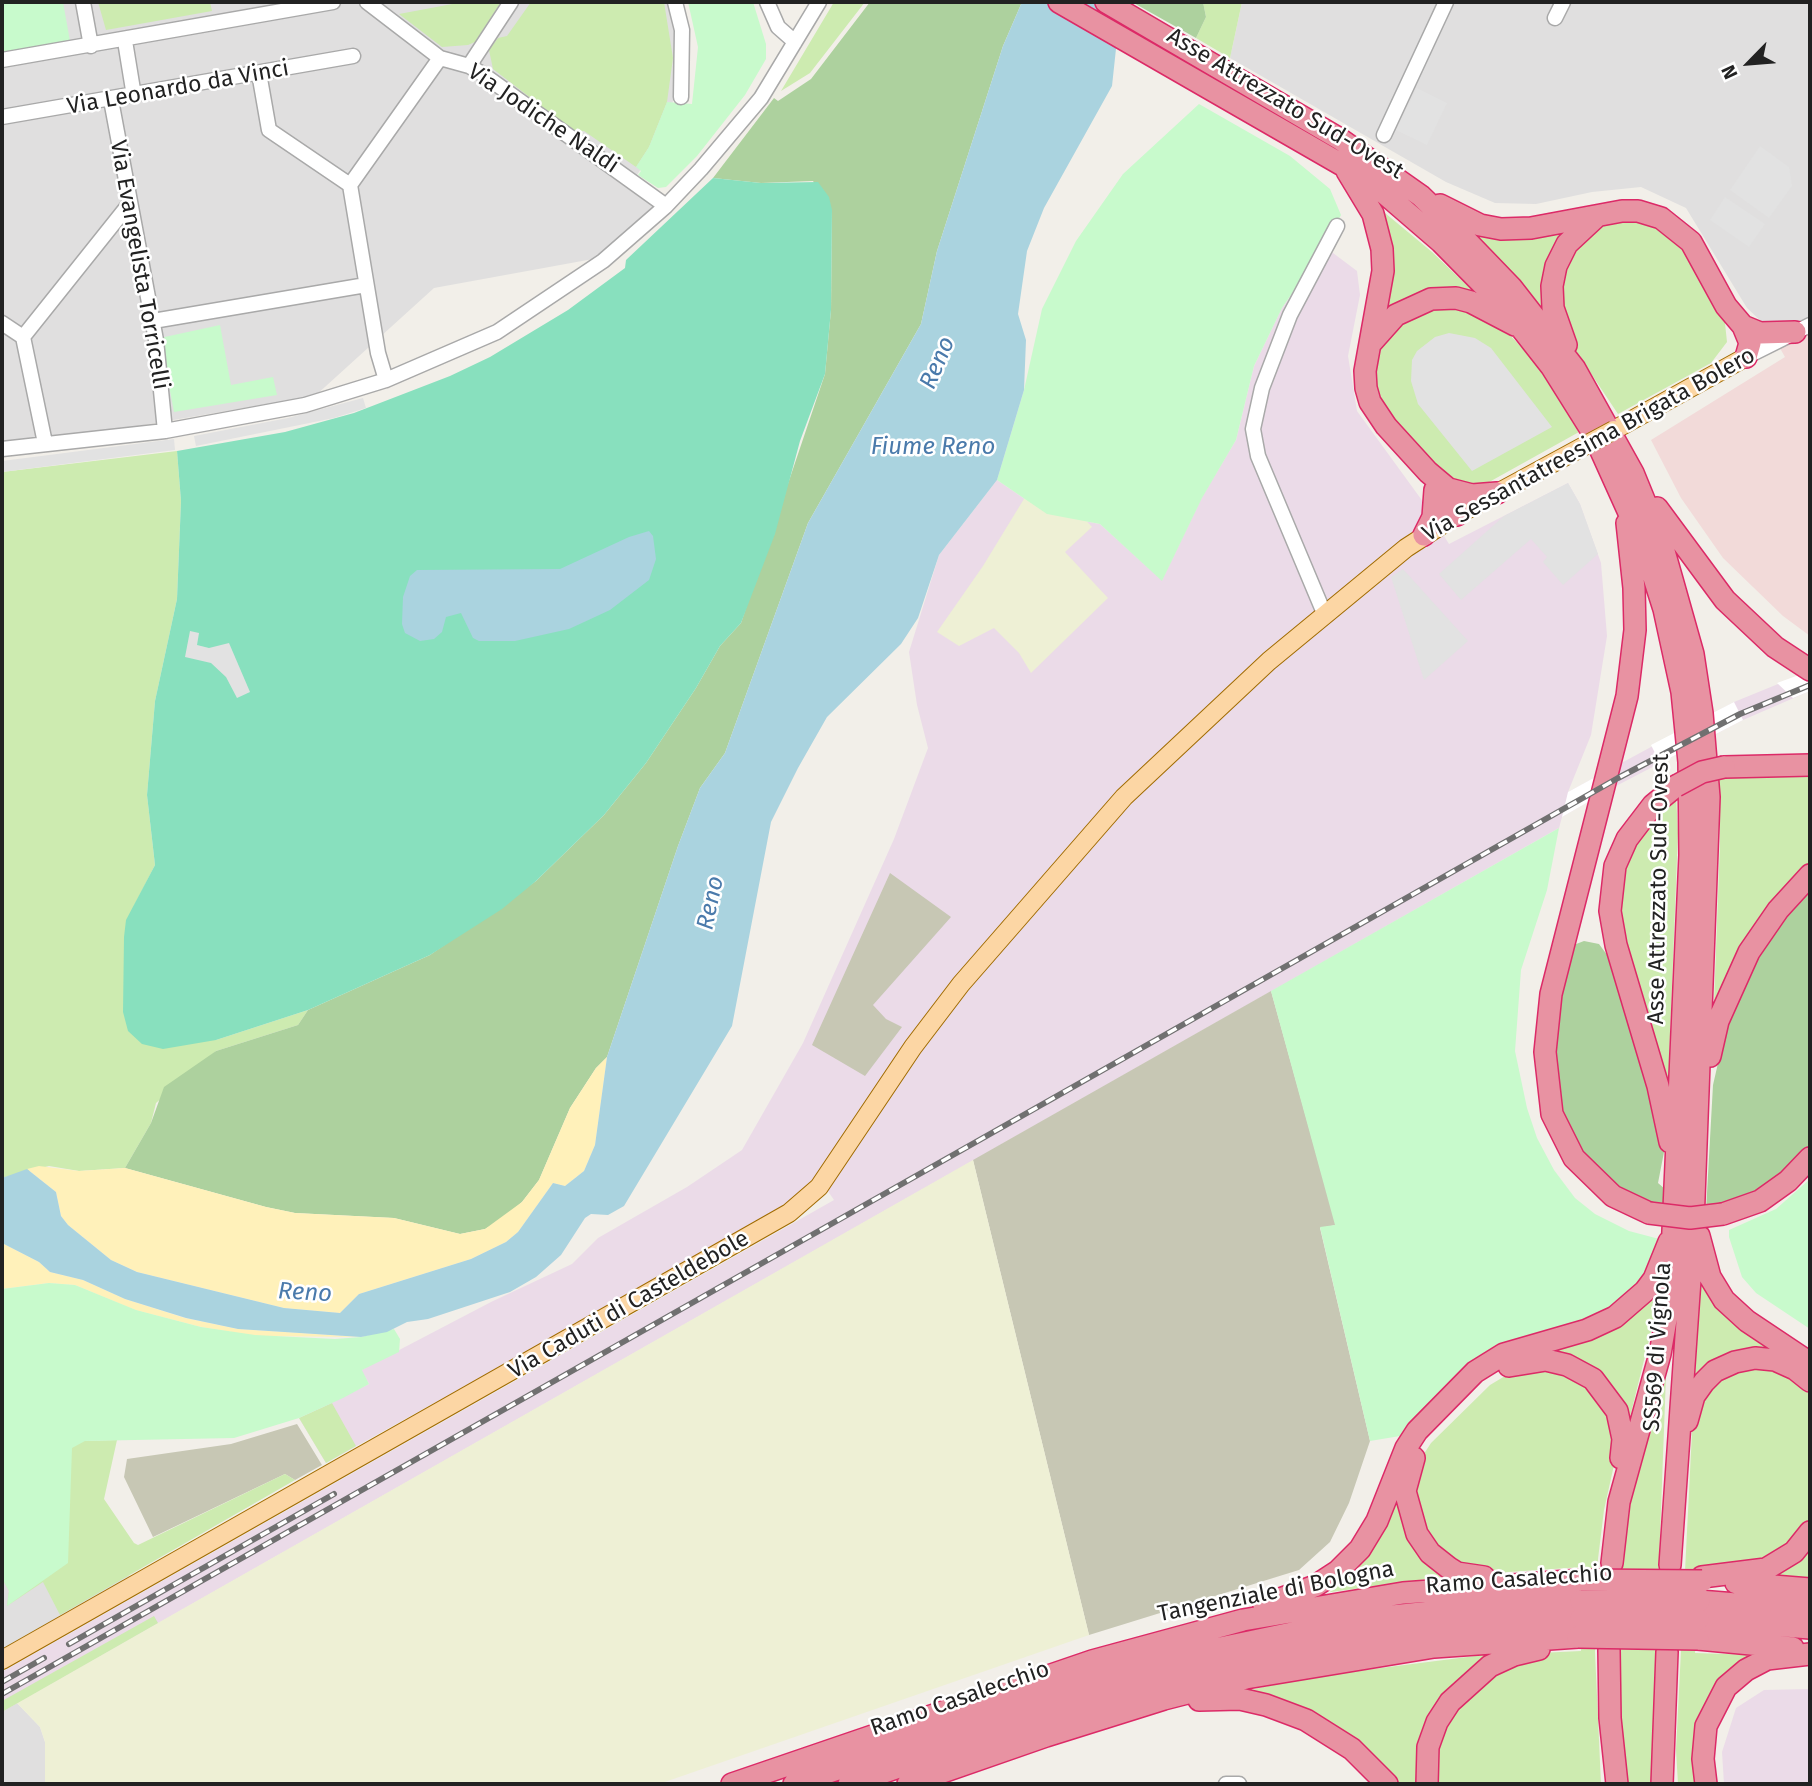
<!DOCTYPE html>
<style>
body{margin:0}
#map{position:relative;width:1812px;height:1786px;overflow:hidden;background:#f2efe9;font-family:"Fira Sans",sans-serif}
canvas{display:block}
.frame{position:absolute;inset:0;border:4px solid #222;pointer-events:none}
.north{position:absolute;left:1714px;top:28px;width:70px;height:70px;-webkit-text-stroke:5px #fff;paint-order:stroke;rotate:245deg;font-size:19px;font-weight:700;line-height:28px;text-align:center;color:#222}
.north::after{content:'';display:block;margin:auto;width:24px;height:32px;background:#222;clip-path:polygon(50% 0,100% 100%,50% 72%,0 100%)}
</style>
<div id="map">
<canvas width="1812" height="1786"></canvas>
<div class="frame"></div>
<div class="north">N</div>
</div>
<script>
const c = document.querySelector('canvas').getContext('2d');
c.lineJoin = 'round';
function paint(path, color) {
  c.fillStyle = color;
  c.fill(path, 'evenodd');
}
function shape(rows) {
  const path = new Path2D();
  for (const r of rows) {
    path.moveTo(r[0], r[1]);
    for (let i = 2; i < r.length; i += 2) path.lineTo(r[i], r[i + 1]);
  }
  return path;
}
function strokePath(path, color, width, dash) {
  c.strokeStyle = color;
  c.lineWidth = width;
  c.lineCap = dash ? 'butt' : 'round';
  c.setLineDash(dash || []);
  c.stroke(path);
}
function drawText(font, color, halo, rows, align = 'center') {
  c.font = font + ' "Fira Sans",sans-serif';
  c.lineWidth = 5;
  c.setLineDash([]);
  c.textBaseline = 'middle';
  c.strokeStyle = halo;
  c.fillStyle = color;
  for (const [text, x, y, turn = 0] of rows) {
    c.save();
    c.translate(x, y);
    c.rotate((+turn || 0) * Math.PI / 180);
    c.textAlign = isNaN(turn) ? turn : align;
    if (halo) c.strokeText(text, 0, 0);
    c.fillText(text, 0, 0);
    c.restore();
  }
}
paint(shape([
 [2,2,670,2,678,30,679,69,667,132,634,179,659,205,604,257,434,288,315,396,2,449],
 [1242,2,1810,2,1810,327,1764,324,1747,308,1686,208,1641,187,1592,192,1536,204,1495,203,1446,182,1230,58],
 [68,1563,132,1576,2,1650,2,1578,9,1591,8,1605],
 [17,1703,40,1727,45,1742,45,1784,2,1784,2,1712]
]), '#e0dfdf');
paint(shape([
 [1810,327,1810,636,1783,616,1723,558,1681,498,1651,440,1785,357,1777,343]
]), '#f2dad9');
paint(shape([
 [1325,247,1357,271,1360,295,1348,356,1357,411,1421,499,1449,544,1568,483,1580,504,1601,563,1607,636,1591,735,1568,792,1734,702,1810,671,1810,691,1743,720,1616,786,1562,817,1559,828,2,1712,2,1672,834,1200,819,1178,790,1204,756,1224,326,1463,299,1418,369,1384,361,1370,491,1302,572,1264,598,1238,687,1187,742,1150,803,1043,894,839,928,748,917,705,909,652,939,555,997,480,1047,514,1100,524,1162,580,1202,497,1236,440,1254,366,1282,308],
 [1810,1689,1810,1784,1724,1784,1722,1752,1736,1708,1764,1690]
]), '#ebdbe8');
paint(shape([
 [890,873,951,917,873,1005,886,1019,902,1027,865,1076,812,1045],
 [1271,991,1336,1225,1320,1228,1370,1441,1349,1503,1330,1542,1299,1570,1089,1635,973,1160],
 [297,1424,322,1465,295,1480,285,1474,153,1537,124,1477,127,1459,231,1444]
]), '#c7c7b4');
paint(shape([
 [1041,471,1092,527,1065,552,1108,598,1031,673,1019,653,994,628,959,646,937,632,983,566],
 [973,1160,1089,1635,659,1784,45,1784,45,1742,40,1727,17,1703]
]), '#eef0d5');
paint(shape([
 [98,2,210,2,212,11,106,30],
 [463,2,501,2,475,42,468,45,442,47,399,14],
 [531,2,664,2,673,58,667,102,649,147,636,167,584,131,575,132,493,69,489,50,498,38,507,36],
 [834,2,865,2,810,73,781,91],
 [1203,2,1242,2,1230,58,1196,38,1206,17],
 [1373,203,1432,252,1478,296,1453,289,1421,291,1382,316],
 [1637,219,1660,225,1684,249,1724,314,1727,342,1711,363,1618,414,1570,342,1557,276,1587,231,1609,221],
 [1567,228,1543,308,1473,232],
 [1455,303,1496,320,1535,362,1579,432,1482,486,1457,488,1393,420,1375,388,1374,361,1390,329,1419,307],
 [177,451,181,501,177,599,155,701,147,795,155,865,134,906,216,1040,308,1010,298,1025,216,1051,156,1103,151,1123,125,1168,79,1171,49,1166,2,1178,2,472],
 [1810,772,1810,865,1800,874,1714,1003,1720,843,1719,776],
 [1676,795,1678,833,1668,1087,1615,913,1630,843],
 [1701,1278,1802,1364,1694,1373],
 [1655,1292,1660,1295,1630,1417,1624,1408,1537,1355],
 [1765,1365,1804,1385,1810,1392,1810,1519,1804,1531,1776,1558,1699,1568,1695,1653,1757,1655,1728,1676,1698,1784,1678,1784,1676,1750,1693,1412,1723,1374],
 [1533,1367,1572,1374,1608,1406,1616,1456,1604,1510,1598,1559,1595,1652,1601,1784,1431,1784,1434,1741,1472,1686,1539,1653,1581,1651,1583,1567,1479,1574,1447,1562,1415,1518,1416,1466,1431,1443,1490,1385,1510,1373],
 [1662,1374,1666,1376,1654,1697,1658,1703,1655,1784,1624,1784,1616,1651,1619,1564,1629,1499],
 [332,1403,356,1446,326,1463,299,1418],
 [2,1411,85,1441,117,1440,104,1499,134,1543,138,1545,285,1474,295,1480,60,1615,43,1582,7,1606,9,1591,2,1578],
 [1398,1483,1444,1577,1331,1592,1328,1589],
 [1810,1543,1810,1579,1776,1576,1776,1572],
 [154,1616,158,1623,2,1712,2,1701],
 [1491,1654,1463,1680,1421,1784,1394,1784,1251,1694,1250,1690,1310,1677]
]), '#cdebb0');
paint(shape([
 [870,2,1022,2,1003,46,937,251,921,324,808,523,725,753,700,788,678,846,607,1057,596,1068,570,1108,539,1180,522,1202,503,1219,485,1229,460,1234,394,1218,295,1213,266,1207,125,1168,151,1123,164,1087,216,1051,298,1025,308,1010,430,955,536,881,604,815,646,763,696,688,720,646,741,623,825,374,831,310,832,211,813,181,761,183,713,178,774,98,778,101,811,79],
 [1132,2,1203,2,1206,17,1196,38],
 [1810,890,1810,1151,1769,1190,1706,1211,1713,1085,1727,1024,1755,963,1774,932],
 [1584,941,1599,944,1613,963,1660,1130,1664,1152,1658,1183,1665,1189,1664,1211,1618,1193,1561,1129,1549,1044,1571,946]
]), '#add19e');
paint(shape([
 [607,1057,595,1145,584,1171,565,1186,553,1183,518,1232,506,1242,471,1259,359,1294,340,1313,284,1308,137,1272,111,1260,68,1225,61,1216,56,1192,27,1169,39,1166,79,1171,125,1168,266,1207,295,1213,394,1218,460,1234,485,1229,522,1202,539,1180,570,1108,596,1068],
 [2,1243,39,1262,50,1272,83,1280,125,1299,185,1318,238,1329,361,1337,255,1336,201,1327,135,1310,75,1285,49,1283,2,1289]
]), '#fff1ba');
paint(shape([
 [2,2,63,2,70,41,2,53],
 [688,2,753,2,766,44,766,59,745,95,697,156,666,187,658,188,638,175,641,171,636,167,649,147,667,102,692,104,698,47],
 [1199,104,1290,156,1330,189,1341,215,1324,247,1282,308,1254,366,1236,440,1202,498,1162,581,1100,524,1047,514,997,480,1024,390,1042,309,1076,241,1123,174],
 [220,325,231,385,273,377,277,395,174,412,160,338],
 [1559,828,1547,890,1521,970,1515,1051,1527,1108,1537,1138,1554,1170,1575,1198,1595,1214,1629,1231,1663,1240,1643,1284,1610,1314,1497,1349,1406,1435,1370,1441,1320,1227,1335,1225,1271,991],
 [1810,1179,1810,1329,1756,1293,1742,1277,1729,1237,1729,1230,1776,1209],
 [49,1283,75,1285,136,1310,201,1327,255,1335,335,1339,361,1337,394,1329,400,1339,399,1352,362,1370,369,1384,343,1398,299,1418,234,1438,85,1441,72,1448,68,1563,7,1606,9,1591,2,1578,2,1289]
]), '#c8facc');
paint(shape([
 [713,178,761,183,818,182,829,197,832,210,831,310,825,374,800,441,775,534,741,623,720,646,696,688,646,763,604,815,536,881,502,909,430,955,308,1010,216,1040,163,1049,142,1044,128,1031,123,1012,124,937,126,920,155,865,147,795,155,701,177,599,181,501,177,451,285,432,354,413,450,376,490,357,568,310,625,268,626,260]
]), '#88e0be');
paint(shape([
 [1417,88,1447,103,1427,145,1396,130],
 [1760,146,1789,167,1792,186,1769,218,1730,190],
 [1725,197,1765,224,1749,247,1710,220],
 [1449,333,1475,338,1491,348,1552,427,1472,471,1418,404,1411,381,1412,360,1417,351,1435,337],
 [363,398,366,408,334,418,196,446,194,436,288,418],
 [174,439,175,450,2,472,2,461],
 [1568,483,1580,504,1598,554,1563,585,1543,562,1547,557,1531,539,1461,600,1439,574,1504,516],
 [1403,569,1468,641,1424,680,1391,577],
 [190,631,199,633,197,645,209,648,229,643,250,692,237,698,226,677,211,663,185,657]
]), '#e2e2e2');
paint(shape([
 [1022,2,1121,2,1112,86,1044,208,1027,251,1018,314,1026,340,1024,390,997,480,939,555,918,618,901,644,827,717,798,768,771,822,732,1026,624,1206,608,1215,591,1214,585,1218,561,1255,536,1277,510,1292,428,1319,407,1322,387,1332,361,1337,238,1329,186,1318,125,1299,83,1280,50,1272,39,1262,2,1243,2,1178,27,1169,56,1192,61,1216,68,1225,111,1260,137,1272,284,1308,340,1313,359,1294,471,1259,506,1242,518,1232,553,1183,565,1186,584,1171,595,1145,607,1057,678,846,700,788,725,753,808,523,921,324,937,251,1003,46],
 [649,531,653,536,656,559,649,580,610,610,569,629,515,641,479,641,473,638,461,613,446,617,442,632,434,639,420,641,405,633,402,624,403,597,410,576,417,570,560,569,629,537]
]), '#aad3df');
paint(shape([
 [1810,671,1810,691,1793,698,1777,683],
 [1734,702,1743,720,1660,763,1651,745],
 [1621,763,1616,786,1562,817,1568,792]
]), '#fff');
const minor = shape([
 [83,2,91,46],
 [367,2,440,58,469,66,481,73,666,206],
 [675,2,682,30,681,97],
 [767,2,778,27,795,42],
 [1555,18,1563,2],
 [125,41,134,96],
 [2,60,333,2],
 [469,66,511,2],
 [259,73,269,130,350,185,378,353,386,380],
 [111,100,156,340,165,431],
 [2,117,353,56],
 [1384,135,1446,2],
 [350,185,440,58],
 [153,321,366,285],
 [2,323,23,337],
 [1746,357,1810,325],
 [45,443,23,337,130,203],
 [2,449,165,431,305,405,386,380,497,332,603,261,666,206,701,169,761,98,819,2],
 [1324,613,1258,456,1253,429,1262,388,1290,315,1337,226],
 [1226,1784,1239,1784]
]);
const major = shape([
 [1614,430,1746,357],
 [2,1660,789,1213,819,1187,913,1047,961,984,1124,797,1269,661,1406,548,1457,515,1586,445]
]);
const highway = shape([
 [1059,2,1344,166,1383,192,1441,242,1504,306,1551,366,1593,433,1644,546,1664,609,1682,692,1689,762,1690,855,1670,1297,1660,1354,1619,1502,1612,1563],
 [1106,2,1340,139,1421,196,1457,231,1511,287,1575,369,1633,473,1662,544,1693,654,1702,713,1709,797,1692,1251,1670,1565],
 [1347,171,1373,214,1382,249,1383,271,1365,371,1366,388,1370,402,1386,426,1428,472,1453,493,1457,515,1449,512,1436,496],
 [1440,205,1480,225,1501,229,1531,228,1622,211,1638,211,1661,218,1691,242,1726,306,1743,326,1750,343,1746,357],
 [1743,326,1760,333,1795,332],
 [1371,343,1396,315,1431,299,1456,298,1471,302,1515,325],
 [1566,345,1553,308,1552,286,1556,266,1567,244,1596,217],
 [1449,489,1472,495,1497,493],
 [1657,508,1725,600,1775,647,1810,670],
 [1627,523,1634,588,1635,630,1627,696,1551,994,1545,1052,1552,1114,1574,1158,1613,1196,1649,1213],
 [1424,535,1433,517,1435,490],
 [1724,767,1810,765],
 [1710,1056,1718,1021,1749,952,1778,910,1810,875],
 [1670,1142,1658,1086,1616,945,1610,911,1615,866,1627,839,1653,805,1676,786],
 [1723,1214,1760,1201,1788,1181,1810,1158],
 [1699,1236,1710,1277,1724,1300,1747,1321,1810,1363],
 [1509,1366,1546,1360,1567,1365,1593,1379,1617,1411,1623,1439,1621,1458],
 [1687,1421,1694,1396,1704,1382,1715,1371,1735,1362,1755,1358,1775,1360,1795,1369,1810,1381],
 [1414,1458,1405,1491,1417,1534,1430,1553,1449,1568,1457,1573,1484,1577],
 [1702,1577,1766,1569,1794,1552,1810,1532],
 [1736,1583,1810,1589],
 [1699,1601,1810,1610],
 [1264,1605,1315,1586,1338,1571,1360,1549,1377,1521,1406,1448,1417,1431,1475,1372,1504,1354,1587,1330,1615,1317,1645,1291,1654,1279,1669,1242],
 [1698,1619,1810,1628],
 [1698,1639,1793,1648],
 [1609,1650,1610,1718,1617,1784],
 [1199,1700,1240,1699,1266,1705,1306,1720,1352,1749,1387,1784],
 [732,1784,1092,1661,1243,1620,1403,1593,1581,1580],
 [794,1784,1096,1680,1173,1658,1354,1620,1508,1604,1581,1601],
 [849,1784,1086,1703,1241,1661,1362,1638,1462,1626,1581,1618],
 [908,1784,1046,1736,1164,1699,1246,1678,1434,1647,1578,1637],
 [1427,1784,1428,1747,1437,1722,1450,1702,1490,1666,1514,1655,1539,1649],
 [1662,1784,1667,1652],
 [1706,1784,1703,1759,1706,1726,1726,1687,1746,1670,1767,1659,1810,1654]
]);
strokePath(minor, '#a9a9a9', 17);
strokePath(major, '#a06b00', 20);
strokePath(highway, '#dc2a67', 24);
strokePath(minor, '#fff', 14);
strokePath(major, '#fcd6a4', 18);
strokePath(highway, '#e892a2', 21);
const rail = shape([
 [69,1644,334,1494],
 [2,1682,44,1658],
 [2,1694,1618,778,1740,714,1810,685]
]);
strokePath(rail, '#707070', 6);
strokePath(rail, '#fff', 3.5, [10]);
const majorBridge = shape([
 [1586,445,1614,430]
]);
const highwayBridge = shape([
 [1676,786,1702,772,1724,767],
 [1649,1213,1690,1218,1723,1214],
 [1581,1580,1702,1581],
 [1581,1601,1699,1601],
 [1581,1618,1698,1619],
 [1578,1637,1698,1639]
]);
strokePath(majorBridge, '#a06b00', 20, []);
strokePath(highwayBridge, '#dc2a67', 24, []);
strokePath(majorBridge, '#fcd6a4', 18);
strokePath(highwayBridge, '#e892a2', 21);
drawText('23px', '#222', '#fff', [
 ["Via Leonardo da Vinci",178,88,-10],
 ["Asse Attrezzato Sud-Ovest",1285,104,31],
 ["Via Jodiche Naldi",543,119,34],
 ["Via Evangelista Torricelli",139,265,80],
 ["Via Sessantatreesima Brigata Bolero",1589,445,-29],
 ["Asse Attrezzato Sud-Ovest",1659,889,-89],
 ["Via Caduti di Casteldebole",629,1305,-30],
 ["SS569 di Vignola",1658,1347,-86],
 ["Ramo Casalecchio",1519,1580,-4],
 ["Tangenziale di Bologna",1276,1592,-11],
 ["Ramo Casalecchio",960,1699,-19]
]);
drawText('italic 24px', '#4a7aab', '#fff', [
 ["Reno",938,363,-67],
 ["Fiume Reno",933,447],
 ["Reno",711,903,-78],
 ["Reno",305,1293,3]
]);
</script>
